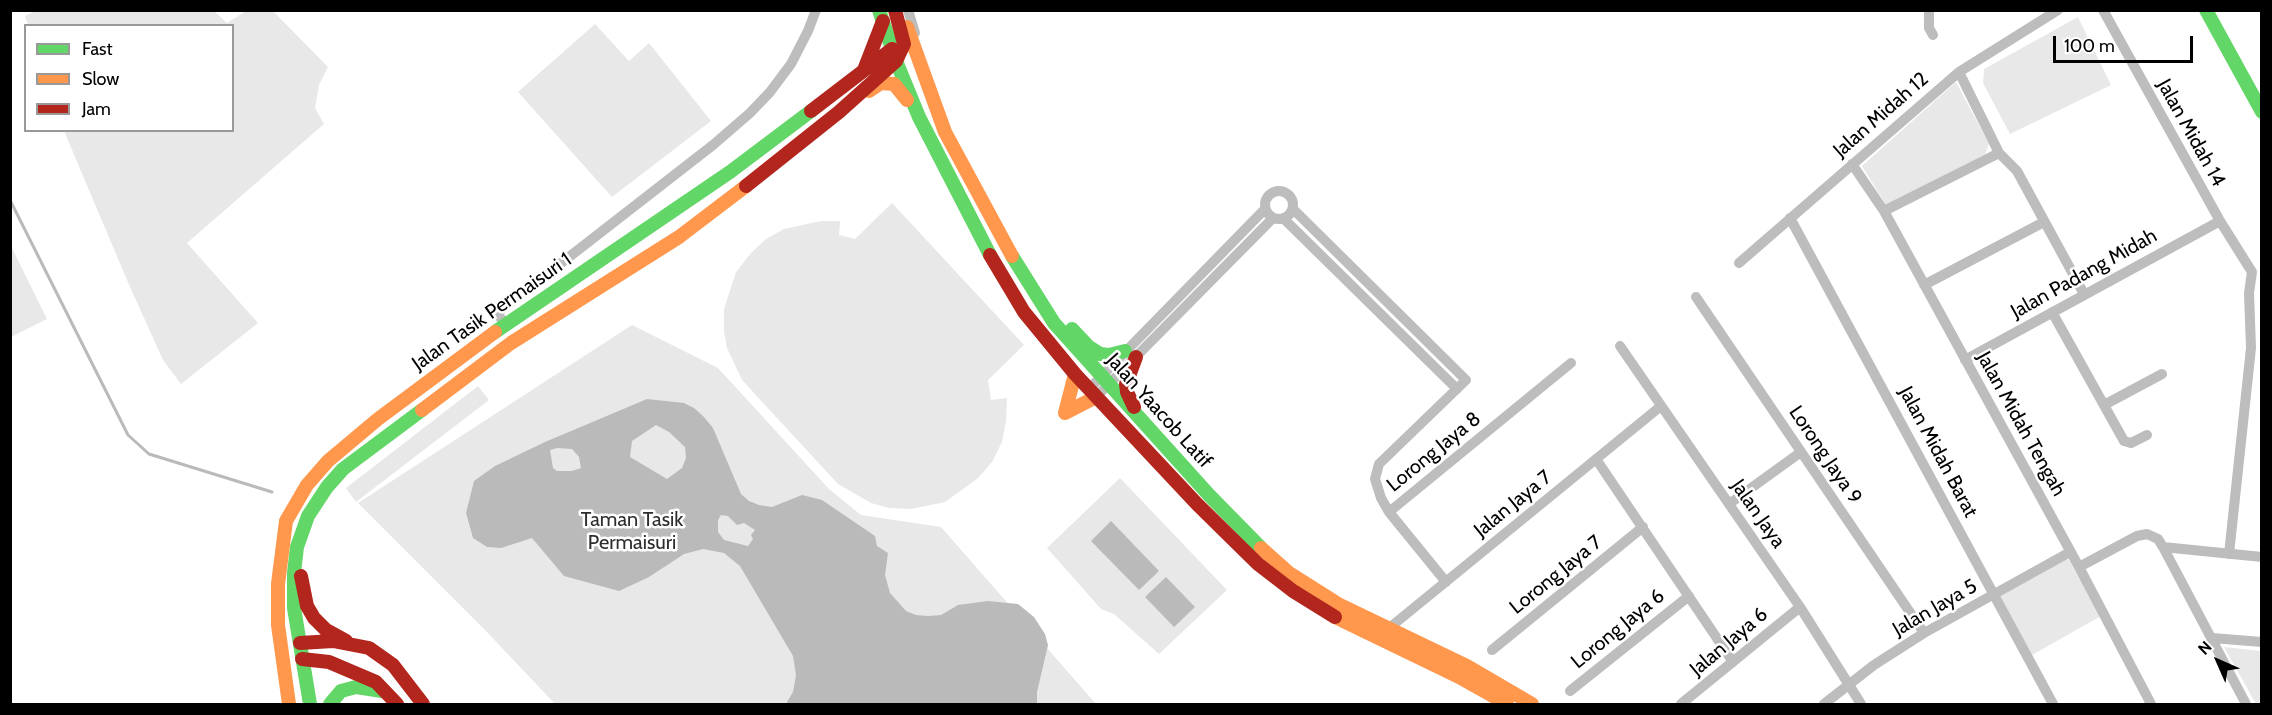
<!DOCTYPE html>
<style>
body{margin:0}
#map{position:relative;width:2272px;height:715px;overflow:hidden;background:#fff;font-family:Cabin,sans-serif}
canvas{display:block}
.frame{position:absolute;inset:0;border:12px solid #000;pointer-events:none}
.legend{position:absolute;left:24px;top:24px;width:210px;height:108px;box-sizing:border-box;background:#fff;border:2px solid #999;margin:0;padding:8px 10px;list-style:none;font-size:18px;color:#000}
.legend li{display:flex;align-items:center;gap:12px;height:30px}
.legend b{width:30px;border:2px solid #999}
.north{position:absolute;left:2188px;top:631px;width:60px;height:60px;-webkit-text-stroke:4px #fff;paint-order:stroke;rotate:315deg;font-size:16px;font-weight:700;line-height:24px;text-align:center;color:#000}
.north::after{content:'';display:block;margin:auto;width:21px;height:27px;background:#000;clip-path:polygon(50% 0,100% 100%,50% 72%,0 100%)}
.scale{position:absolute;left:2053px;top:36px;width:140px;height:27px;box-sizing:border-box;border:3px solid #000;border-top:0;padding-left:8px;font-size:18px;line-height:21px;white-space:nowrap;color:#000;-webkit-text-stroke:4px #fff;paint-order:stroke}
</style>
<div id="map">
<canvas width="2272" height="715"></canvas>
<div class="frame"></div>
<ul class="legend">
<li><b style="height:8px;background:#63d668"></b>Fast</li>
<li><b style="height:8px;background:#ff974d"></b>Slow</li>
<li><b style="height:8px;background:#b3261e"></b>Jam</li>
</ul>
<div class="north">N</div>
<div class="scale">100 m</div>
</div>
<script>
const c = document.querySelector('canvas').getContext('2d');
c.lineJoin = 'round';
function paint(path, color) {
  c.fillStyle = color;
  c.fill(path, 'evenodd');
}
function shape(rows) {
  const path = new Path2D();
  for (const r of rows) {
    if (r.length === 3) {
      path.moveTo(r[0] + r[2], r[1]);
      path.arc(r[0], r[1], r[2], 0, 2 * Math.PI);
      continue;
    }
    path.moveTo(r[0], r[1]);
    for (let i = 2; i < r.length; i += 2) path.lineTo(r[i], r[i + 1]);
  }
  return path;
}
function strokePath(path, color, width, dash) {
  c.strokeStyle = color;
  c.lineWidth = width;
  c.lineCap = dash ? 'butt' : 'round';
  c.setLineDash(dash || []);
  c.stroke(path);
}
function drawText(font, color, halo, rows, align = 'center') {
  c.font = font + ' Cabin,sans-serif';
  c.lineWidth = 5;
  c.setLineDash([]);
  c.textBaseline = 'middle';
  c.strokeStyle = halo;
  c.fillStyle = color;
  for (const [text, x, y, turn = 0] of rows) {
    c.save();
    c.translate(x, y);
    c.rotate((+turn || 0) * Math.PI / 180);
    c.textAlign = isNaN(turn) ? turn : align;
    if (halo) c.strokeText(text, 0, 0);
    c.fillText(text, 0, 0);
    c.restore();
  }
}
paint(shape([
 [38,10,214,11,227,23,246,11,273,11,328,67,319,85,315,108,324,124,187,243,258,323,181,384,163,360,130,287,64,131,232,130,232,26,28,25,25,16],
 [2078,17,2111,85,2010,134,1983,83,1984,69],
 [595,24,629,61,649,43,711,121,612,197,518,92],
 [1956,82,1989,144,1985,154,1886,205,1862,166],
 [892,203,1024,345,988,380,991,400,1007,398,1006,421,1002,442,992,462,977,479,945,502,911,509,889,508,871,503,838,484,742,380,727,348,724,331,724,309,736,272,751,253,766,239,784,229,821,221,840,221,839,235,855,239],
 [10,244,47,319,11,337,10,337],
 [632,325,718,368,829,489,861,515,941,527,1096,704,555,704,485,630,358,503],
 [478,386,489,400,356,502,346,488],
 [1120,478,1227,590,1159,654,1114,614,1101,609,1047,548],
 [2067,557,2101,616,2032,655,1999,596],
 [2224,647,2261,651,2261,704,2256,704]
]), '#e8e8e8');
paint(shape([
 [647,399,684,403,694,408,703,416,713,428,741,494,749,501,759,505,772,507,802,495,822,500,875,536,877,546,888,553,885,575,890,593,906,611,916,615,928,616,941,615,958,605,988,601,1018,604,1034,617,1045,634,1048,645,1037,692,1037,704,786,704,793,692,796,675,793,656,740,566,724,553,703,549,684,554,649,577,619,591,564,576,532,538,501,548,487,547,473,538,466,513,474,481,495,466,545,442],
 [656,425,669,432,685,447,686,458,682,468,667,479,630,457,632,441],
 [557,448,572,449,579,457,581,468,572,471,557,471,553,468,550,450],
 [721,515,728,516,737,525,744,523,755,530,751,535,753,539,748,546,724,540,718,532,718,520],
 [1111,521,1159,571,1139,590,1091,541],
 [1166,577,1195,607,1174,627,1145,597]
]), '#bababa');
strokePath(shape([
 [10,200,128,435,149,454,272,492]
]), '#bababa', 3);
strokePath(shape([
 [908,10,915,33],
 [1929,10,1929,28,1933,35],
 [2103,10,2220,221,2252,272,2249,293,2251,348,2229,554],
 [1959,72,1999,153,2017,171,2084,294],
 [1852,164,1884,211,2079,567,2151,704],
 [1279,205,14],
 [1293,209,1466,380,1379,464,1375,479,1381,498,1389,512,1446,582],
 [1884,211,1999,153],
 [1283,218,1457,389],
 [1790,218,2053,704],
 [1739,263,1959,72,2058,10],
 [1924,285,2044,222],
 [1696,297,1924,633],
 [2052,312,2124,441,2131,443,2147,435],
 [505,324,497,313,713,145,750,113,770,92,791,64,808,31,816,10],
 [1620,346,1800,607,1861,704],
 [1965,360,2220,221],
 [1089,389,1265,209],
 [1096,397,1273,218],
 [2104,405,2162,374],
 [1596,459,1733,662],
 [1729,504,1801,452],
 [1389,512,1571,363],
 [2163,547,2246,704],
 [2079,567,2137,536,2147,534,2158,539,2163,547,2262,557],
 [1388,629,1661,406],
 [2212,638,2262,642],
 [1492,650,1643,527],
 [1570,691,1689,596],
 [1681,704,1800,607],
 [1824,704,1874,665,1924,633,2070,552]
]), '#bdbdbd', 10);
strokePath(shape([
 [879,10,896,61,919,117,990,255],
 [2206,10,2262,112],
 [1012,256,1054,323,1209,495,1261,548],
 [1072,329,1089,347,1100,354,1109,355,1125,351],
 [495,332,730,172,811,111],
 [310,704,294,608,294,573,297,547,308,516,327,487,343,469,422,410],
 [330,704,341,691,356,687,382,691]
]), '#63d668', 14);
strokePath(shape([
 [907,27,945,132,1012,256],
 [869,91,881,83,894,84,907,100],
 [422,410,511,343,679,237,746,186],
 [1065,413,1075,374],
 [1065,413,1096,397],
 [1261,548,1289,573,1338,604,1467,666,1532,704],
 [1335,617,1459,677,1507,704],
 [289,704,278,625,278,584,286,521,307,485,328,461,378,419,495,332]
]), '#ff974d', 14);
strokePath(shape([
 [864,70,883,21],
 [811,111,892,49],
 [746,186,839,112,896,61,904,44,895,10],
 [990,255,1024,312,1075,374,1197,504,1258,564,1293,591,1335,617],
 [1134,407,1127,392,1126,384,1136,357],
 [301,576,307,606,314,618,326,630,346,641],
 [300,643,333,641,369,648,393,665,423,704],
 [302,659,329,662,376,682,397,704]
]), '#b3261e', 14);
drawText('20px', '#000', '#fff', [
 ["Jalan Midah 12",1881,115,-41],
 ["Jalan Midah 14",2191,133,61],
 ["Jalan Padang Midah",2084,274,-29],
 ["Jalan Tasik Permaisuri 1",492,312,-35],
 ["Jalan Yaacob Latif",1159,411,48],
 ["Jalan Midah Tengah",2021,424,61],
 ["Lorong Jaya 8",1434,452,-39],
 ["Jalan Midah Barat",1938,452,62],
 ["Lorong Jaya 9",1825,455,56],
 ["Jalan Jaya 7",1513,504,-39],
 ["Jalan Jaya",1758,514,55],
 ["Lorong Jaya 7",1556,575,-39],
 ["Jalan Jaya 5",1935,608,-30],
 ["Lorong Jaya 6",1618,629,-39],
 ["Jalan Jaya 6",1729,642,-40]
]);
drawText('20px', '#2d2d2d', '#fff', [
 ["Taman Tasik",632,520],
 ["Permaisuri",632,543]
]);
</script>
